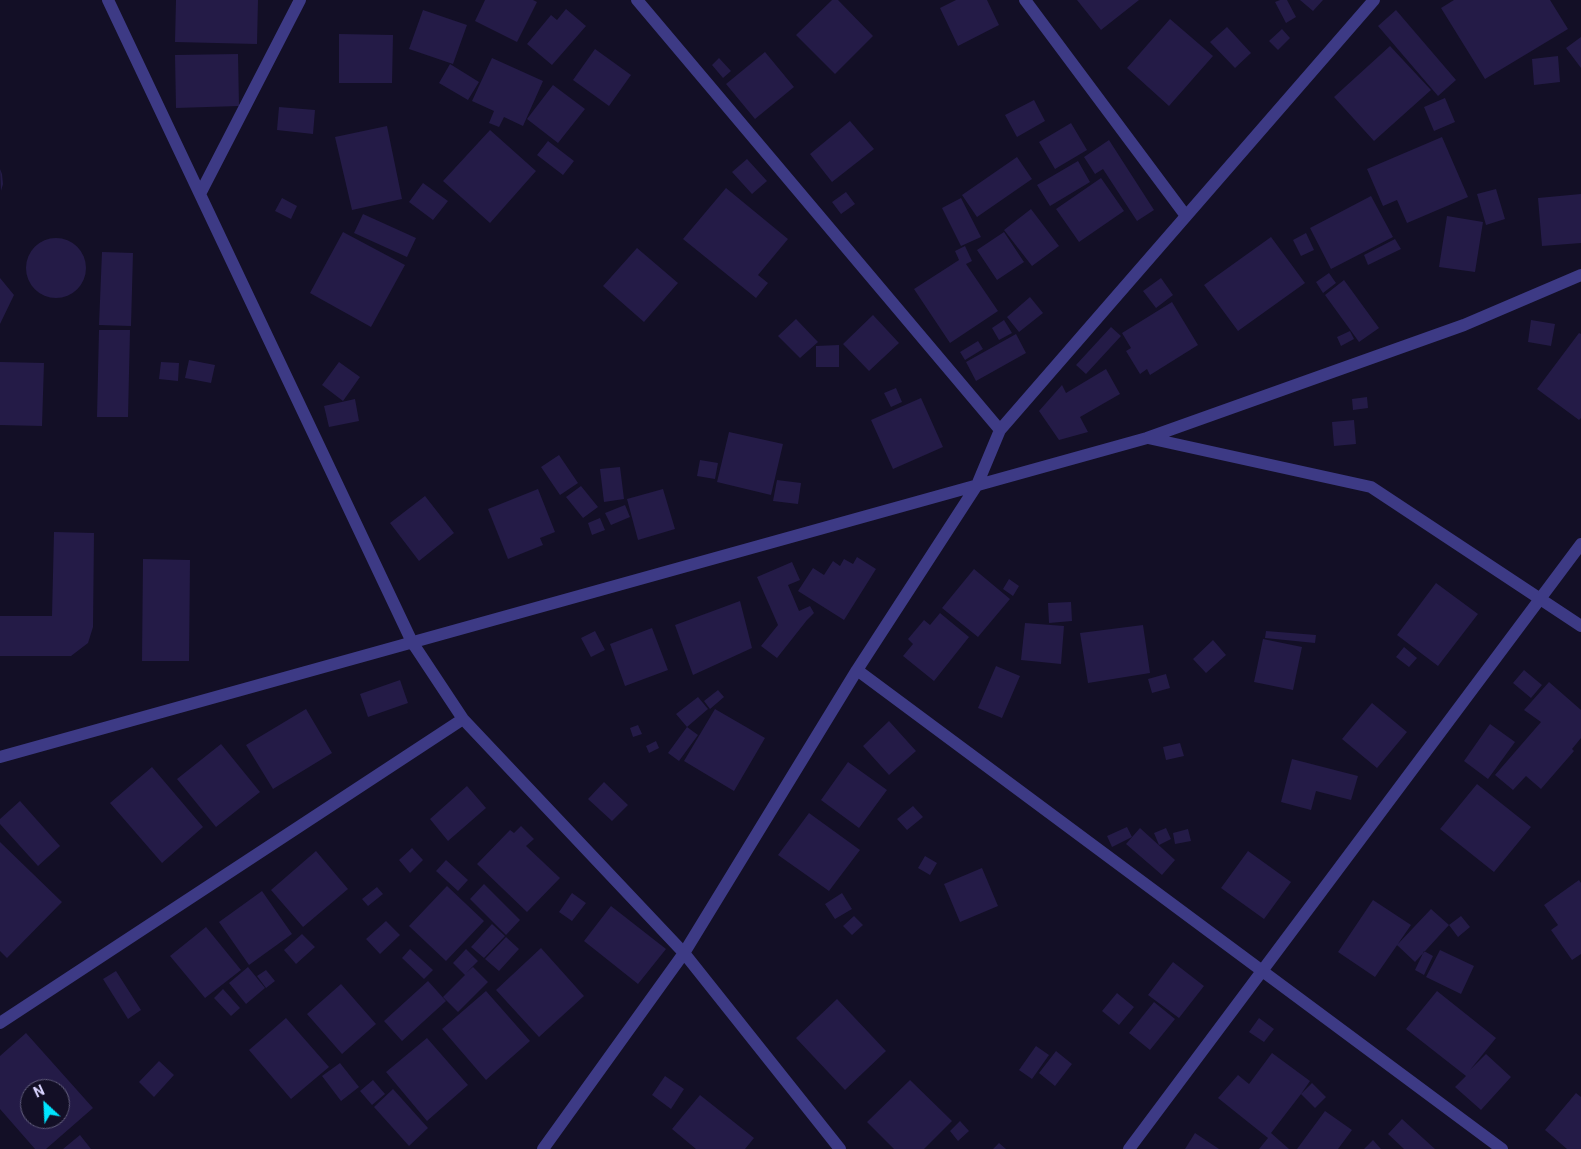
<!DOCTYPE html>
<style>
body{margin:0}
#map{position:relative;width:1581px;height:1149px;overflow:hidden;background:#130f26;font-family:Roboto,sans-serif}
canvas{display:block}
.north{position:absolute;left:20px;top:1079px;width:50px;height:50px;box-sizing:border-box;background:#130f26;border:1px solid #625e7d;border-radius:50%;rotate:335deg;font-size:14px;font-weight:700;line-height:20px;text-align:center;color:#d9d4ff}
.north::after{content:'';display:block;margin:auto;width:18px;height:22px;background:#00e5ff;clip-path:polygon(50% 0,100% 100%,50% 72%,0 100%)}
</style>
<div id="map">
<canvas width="1581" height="1149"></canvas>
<div class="north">N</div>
</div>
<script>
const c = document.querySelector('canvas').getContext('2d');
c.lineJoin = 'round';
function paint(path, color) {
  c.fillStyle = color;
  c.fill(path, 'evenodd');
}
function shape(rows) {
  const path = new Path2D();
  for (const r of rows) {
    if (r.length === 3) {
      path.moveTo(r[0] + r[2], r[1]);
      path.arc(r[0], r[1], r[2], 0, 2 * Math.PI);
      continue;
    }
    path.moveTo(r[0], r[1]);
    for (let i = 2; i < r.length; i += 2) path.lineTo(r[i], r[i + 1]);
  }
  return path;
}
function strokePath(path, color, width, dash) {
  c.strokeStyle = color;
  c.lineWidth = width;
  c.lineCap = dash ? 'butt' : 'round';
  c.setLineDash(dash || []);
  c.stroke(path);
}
paint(shape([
 [176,0,258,0,257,44,175,42],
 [485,0,533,0,537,2,517,42,475,21],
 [832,0,838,0,873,36,835,74,796,35],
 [956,0,987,0,999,25,958,46,940,8],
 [1077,0,1139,0,1101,30],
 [1280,0,1287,0,1296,17,1286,23,1275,2],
 [1300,0,1323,0,1313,11],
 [1454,0,1550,0,1568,29,1485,79,1441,8],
 [566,9,586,26,552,65,527,44,551,15,557,20],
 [423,10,467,25,453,64,409,49],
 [1396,10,1456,80,1438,96,1378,26],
 [1170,19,1213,56,1169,106,1127,68],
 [1227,27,1251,53,1235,68,1210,42],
 [1282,29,1290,38,1278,50,1269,41],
 [339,34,393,35,392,83,339,83],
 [1581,37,1581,68,1566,48],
 [1390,46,1431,90,1374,141,1334,97],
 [595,49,631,75,609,106,573,80],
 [765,52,794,87,755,119,726,84],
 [238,54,239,106,176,108,175,55],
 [1558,56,1560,82,1534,85,1532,59],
 [492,58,543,81,523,126,504,117,499,127,489,123,494,111,472,101],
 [719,58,731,71,723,78,712,65],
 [450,64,479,82,468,100,439,83],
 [553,85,585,109,558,143,527,119],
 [1445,98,1455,122,1434,131,1424,107],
 [1034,100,1045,121,1017,137,1005,115],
 [279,107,315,110,313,134,277,130],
 [850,121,874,149,832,182,810,154],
 [1071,123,1087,150,1055,169,1039,142],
 [387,126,402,199,352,210,335,137],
 [490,130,536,171,490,223,443,181],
 [1442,137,1468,197,1407,223,1397,200,1383,206,1367,169],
 [1109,140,1154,210,1137,221,1103,169,1095,174,1084,157],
 [548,141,574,161,563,175,537,155],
 [1017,157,1032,179,977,217,962,195],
 [747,159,767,181,752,194,732,172],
 [1078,161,1090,182,1050,206,1037,185],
 [0,169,2,174,3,184,1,191],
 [1101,178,1124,211,1079,242,1056,209],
 [423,183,448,201,433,220,409,202],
 [726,188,788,239,758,275,768,283,756,298,683,239],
 [1496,189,1505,219,1486,225,1477,194],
 [846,192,855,204,841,214,832,202],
 [1581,194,1581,243,1542,246,1538,198],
 [1371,196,1393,237,1331,269,1310,228],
 [282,198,297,206,291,219,275,211],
 [961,198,981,237,961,246,942,208],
 [1031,209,1059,246,1032,266,1004,230],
 [363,214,416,238,407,257,354,233],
 [1447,216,1483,222,1475,272,1439,267],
 [343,232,405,265,371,327,310,293],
 [1004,232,1024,262,997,280,977,250],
 [1306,233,1314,250,1301,256,1293,240],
 [1271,237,1305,283,1238,331,1204,285],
 [56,268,30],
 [1395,239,1401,249,1368,265,1364,255],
 [965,246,972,261,966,264,998,311,950,343,914,289,959,260,955,251],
 [637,248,678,283,644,322,603,286],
 [102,252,133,253,131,326,99,325],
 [1329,273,1336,283,1323,293,1316,282],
 [0,278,14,295,0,324],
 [1161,278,1173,295,1156,308,1143,291],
 [1344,280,1379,328,1359,342,1325,295],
 [1030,297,1043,313,1019,332,1007,317],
 [1172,302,1198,345,1150,375,1147,369,1140,374,1126,351,1131,348,1122,333],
 [873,315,899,343,869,371,843,344],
 [796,319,818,342,800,358,778,336],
 [1004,320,1012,333,999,340,992,328],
 [1531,320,1555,324,1551,346,1528,342],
 [1111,327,1121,336,1086,374,1076,365],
 [99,330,130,330,128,417,97,417],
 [1350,331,1354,339,1341,346,1337,337],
 [1579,333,1581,334,1581,418,1579,420,1537,389],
 [1016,334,1026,353,976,381,966,362],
 [978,341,983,349,965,360,960,352],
 [839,345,839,367,816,367,816,346],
 [189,360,215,365,211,383,185,378],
 [0,362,44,363,42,426,0,425],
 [161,362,179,363,178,381,159,379],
 [339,362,360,377,343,401,322,385],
 [1106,369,1120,394,1080,417,1088,432,1059,440,1039,411,1062,385,1066,393],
 [896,388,902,402,891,407,884,393],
 [1367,397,1368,408,1353,410,1352,399],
 [921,398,943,447,893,469,871,420],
 [355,399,359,421,329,427,324,406],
 [1354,420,1356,444,1334,446,1332,422],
 [729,432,783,444,771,495,717,482],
 [559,455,578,483,560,495,541,467],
 [700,460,718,463,715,479,697,476],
 [620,467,624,499,604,502,600,469],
 [777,480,801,483,798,504,773,501],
 [581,486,598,507,583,518,566,497],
 [538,489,555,532,540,538,543,545,508,559,488,509],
 [663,489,675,529,638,540,627,499],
 [425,496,454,533,419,561,390,523],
 [625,505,630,517,611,525,605,513],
 [600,518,605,530,592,535,588,523],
 [54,532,94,533,93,627,88,643,71,656,0,656,0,616,52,616],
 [857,557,876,569,844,620,798,591,813,568,824,575,833,561,840,566,844,559,853,564],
 [143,559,190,560,189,661,142,661],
 [792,562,800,580,788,585,799,611,810,606,814,613,807,620,777,658,761,646,778,625,757,577],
 [974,569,1010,599,978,637,942,608],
 [1009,579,1019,586,1013,596,1003,589],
 [1436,583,1478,614,1438,666,1397,635],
 [740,601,752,648,693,675,675,625],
 [1071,602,1072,621,1049,623,1048,603],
 [940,613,969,637,934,681,903,656,913,644,908,639,924,620,930,625],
 [1025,623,1064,626,1061,664,1021,660],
 [1143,625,1150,673,1088,683,1080,633],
 [652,628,668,670,625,686,610,644],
 [595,631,605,650,591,657,581,638],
 [1266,631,1316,635,1315,643,1265,638],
 [1263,639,1302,647,1293,690,1254,682],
 [1213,640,1226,655,1206,673,1193,659],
 [1404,647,1417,658,1409,667,1396,657],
 [996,666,1020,676,1002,718,978,708],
 [1524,670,1542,685,1531,698,1513,683],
 [1166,674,1170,688,1152,693,1148,679],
 [400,680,408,703,368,717,360,694],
 [1549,682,1581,710,1581,738,1572,749,1574,751,1541,789,1526,776,1513,790,1495,775,1541,722,1524,710],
 [718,690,724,697,710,709,704,701],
 [698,697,708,709,687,727,676,714],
 [1372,703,1407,732,1377,768,1342,739],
 [306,709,332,753,273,789,246,745],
 [715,709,765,738,734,791,684,761],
 [889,721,916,751,889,775,863,746],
 [1490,724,1515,742,1488,779,1464,761],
 [638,725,642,734,633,737,630,728],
 [687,727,698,735,679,761,668,753],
 [656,741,659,748,649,753,646,746],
 [1180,743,1184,756,1166,760,1163,747],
 [221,744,260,792,216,827,177,779],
 [1292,759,1358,776,1351,800,1316,791,1311,810,1281,802],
 [848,762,887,790,859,828,821,800],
 [152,767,203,827,162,863,110,803],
 [604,782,628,805,612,821,588,799],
 [1477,784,1531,827,1494,872,1440,829],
 [467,786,486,808,448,841,430,819],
 [20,801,60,846,38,866,0,824,0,819],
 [913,806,923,817,907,830,897,819],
 [809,813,860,850,829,891,778,855],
 [521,826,534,839,526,846,560,878,527,912,477,864,510,830,514,833],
 [1127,827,1132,837,1112,847,1107,836],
 [1140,828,1175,860,1162,875,1126,844],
 [1166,828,1171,839,1159,845,1154,833],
 [1188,829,1191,841,1175,844,1173,833],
 [0,842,62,902,7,958,0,951],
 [412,848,423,860,410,873,399,860],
 [316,851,348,889,303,927,271,890],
 [1248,851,1291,882,1264,919,1221,888],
 [925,856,937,863,930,875,918,868],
 [446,860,468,880,458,891,436,871],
 [982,868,998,906,960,922,944,884],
 [1579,880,1581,883,1581,954,1572,960,1551,930,1558,925,1544,905],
 [484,884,520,920,506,935,470,899],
 [447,886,484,921,446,961,409,926],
 [377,887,383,894,368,906,362,899],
 [262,891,292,934,249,965,219,922],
 [572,893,586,903,572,921,559,912],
 [842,893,852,909,835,919,825,904],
 [1373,900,1411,925,1375,977,1338,952],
 [611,906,666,949,638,984,584,941],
 [1431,909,1449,925,1415,962,1397,945],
 [854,916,863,925,852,935,843,926],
 [1461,916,1470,927,1458,937,1449,925],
 [386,921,400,935,380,954,366,939],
 [492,924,505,936,484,958,471,947],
 [206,927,241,970,205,998,170,956],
 [302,934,315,947,296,964,284,950],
 [506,937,519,949,499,971,485,959],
 [541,948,584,996,539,1037,496,990],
 [410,949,433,970,424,979,402,958],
 [466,949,478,961,466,973,473,967,488,982,458,1012,443,997,465,975,453,963],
 [1440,950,1474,966,1461,994,1426,977],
 [1424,951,1433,956,1424,975,1415,970],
 [1173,962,1204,986,1179,1018,1148,995],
 [248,967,265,988,246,1004,229,983],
 [266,970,275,981,266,988,257,976],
 [116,971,141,1010,128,1019,103,979],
 [428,981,446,1001,402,1041,384,1021],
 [341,984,376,1024,342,1054,307,1014],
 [223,989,240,1008,231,1016,214,998],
 [486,991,530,1041,486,1080,442,1029],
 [1437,991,1496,1038,1470,1070,1486,1054,1511,1077,1481,1110,1455,1087,1466,1076,1406,1029],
 [1117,993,1134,1007,1119,1025,1102,1011],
 [837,999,886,1051,845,1090,796,1038],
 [1154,1002,1175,1019,1150,1050,1129,1033],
 [286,1018,329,1067,291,1099,249,1050],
 [1259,1018,1274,1029,1264,1042,1249,1032],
 [26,1033,93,1108,46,1149,35,1149,0,1109,0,1056],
 [30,1089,60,1089,60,1119,30,1119],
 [427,1038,468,1085,427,1121,386,1072],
 [1036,1046,1049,1055,1032,1079,1019,1070],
 [1056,1051,1072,1064,1055,1086,1039,1073],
 [1272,1053,1310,1081,1301,1094,1312,1083,1326,1097,1315,1108,1301,1094,1271,1133,1289,1149,1259,1149,1268,1138,1218,1098,1238,1075,1249,1084],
 [159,1061,174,1075,154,1097,139,1082],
 [340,1063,359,1087,341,1101,322,1076],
 [665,1076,684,1089,671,1109,652,1095],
 [373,1080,385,1094,372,1105,360,1091],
 [910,1080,952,1121,924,1149,894,1149,867,1122],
 [393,1089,428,1128,409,1146,374,1107],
 [1576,1093,1581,1097,1581,1149,1567,1149,1545,1130],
 [700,1095,754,1138,745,1149,696,1149,672,1129],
 [1325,1111,1352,1130,1338,1149,1297,1149],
 [1402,1119,1435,1149,1404,1149,1388,1134],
 [960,1121,969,1131,958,1141,950,1131],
 [1195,1133,1219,1149,1185,1149],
 [80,1135,91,1149,63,1149],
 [1373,1140,1381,1149,1364,1149],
 [999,1143,1006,1149,993,1149]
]), '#241b47');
strokePath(shape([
 [108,0,412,642,463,719,684,953,840,1149],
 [637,0,1000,430],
 [1025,0,1186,216],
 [200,194,300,0],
 [1148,438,1371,487,1581,626],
 [857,670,1502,1149],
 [0,757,1147,438,1464,325,1581,275],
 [0,1023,463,719],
 [543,1149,684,953,857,670,977,485,1000,430,1374,0],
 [1129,1149,1581,544]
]), '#3d3a85', 12);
</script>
